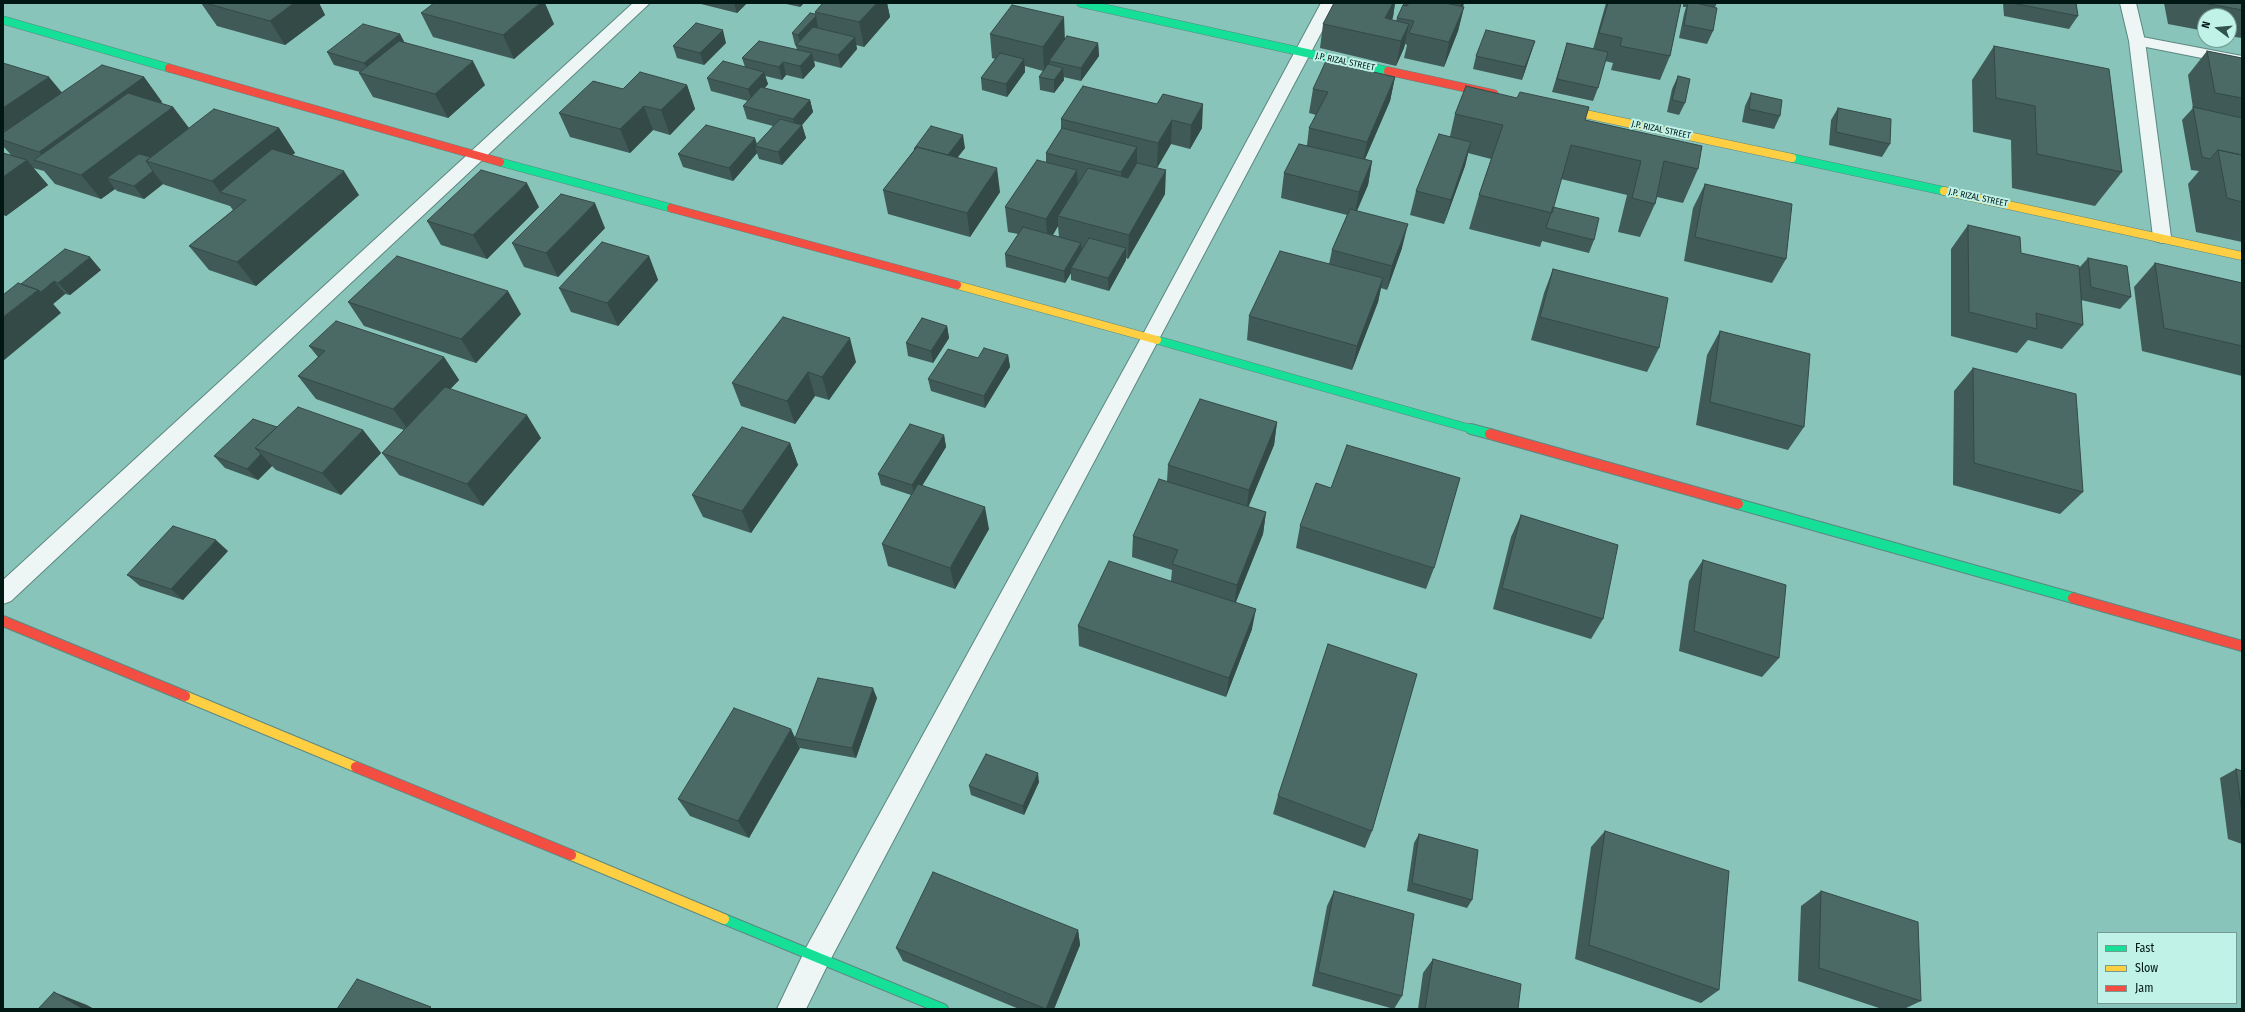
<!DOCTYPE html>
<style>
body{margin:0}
#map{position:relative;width:2245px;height:1012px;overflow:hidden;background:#88c4b9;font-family:"Fira Sans Condensed",sans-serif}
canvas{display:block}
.frame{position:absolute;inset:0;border:4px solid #011713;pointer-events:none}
.legend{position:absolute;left:2097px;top:932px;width:140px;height:72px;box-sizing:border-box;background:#c1f2e8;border:1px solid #749a93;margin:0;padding:5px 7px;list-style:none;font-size:12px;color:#011713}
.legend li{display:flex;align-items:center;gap:8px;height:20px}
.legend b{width:20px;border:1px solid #749a93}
.north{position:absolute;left:2197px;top:8px;width:40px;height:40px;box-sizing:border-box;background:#c1f2e8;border:1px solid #749a93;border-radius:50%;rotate:286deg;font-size:11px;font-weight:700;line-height:16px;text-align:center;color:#011713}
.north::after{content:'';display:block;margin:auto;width:14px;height:18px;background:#30544d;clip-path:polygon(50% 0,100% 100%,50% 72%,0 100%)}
</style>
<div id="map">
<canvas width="2245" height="1012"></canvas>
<div class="frame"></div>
<ul class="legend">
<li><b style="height:5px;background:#16e098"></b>Fast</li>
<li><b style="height:5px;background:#ffcf43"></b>Slow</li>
<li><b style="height:5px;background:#f24e42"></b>Jam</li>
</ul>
<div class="north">N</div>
</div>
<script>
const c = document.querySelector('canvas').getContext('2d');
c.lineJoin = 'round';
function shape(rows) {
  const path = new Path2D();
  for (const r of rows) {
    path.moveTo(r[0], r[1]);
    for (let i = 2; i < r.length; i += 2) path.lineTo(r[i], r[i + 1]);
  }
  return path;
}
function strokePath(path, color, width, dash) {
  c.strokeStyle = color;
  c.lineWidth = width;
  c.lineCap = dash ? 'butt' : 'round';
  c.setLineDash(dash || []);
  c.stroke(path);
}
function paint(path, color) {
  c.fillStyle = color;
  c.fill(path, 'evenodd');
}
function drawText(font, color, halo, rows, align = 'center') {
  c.font = font + ' "Fira Sans Condensed",sans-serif';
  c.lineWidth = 4;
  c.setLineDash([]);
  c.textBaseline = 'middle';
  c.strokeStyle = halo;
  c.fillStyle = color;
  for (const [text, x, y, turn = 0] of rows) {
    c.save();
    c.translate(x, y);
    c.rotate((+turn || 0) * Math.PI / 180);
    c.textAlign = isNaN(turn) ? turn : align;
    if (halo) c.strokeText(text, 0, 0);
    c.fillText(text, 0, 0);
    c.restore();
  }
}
const lane = shape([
 [2137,36,2242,56,2242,66,2131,44,2129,41,2131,38,2137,36]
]);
const street = shape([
 [633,3,650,3,11,601,3,604,3,580,633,3],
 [1321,3,1337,3,827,966,806,1009,777,1009,807,946,1141,338,1321,3],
 [2120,3,2136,3,2145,41,2171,237,2169,241,2162,243,2155,241,2153,237,2129,41,2120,3]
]);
const fastFar1 = shape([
 [1081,3,1388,71],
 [3,20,169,68],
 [1792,158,1944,191],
 [500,162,671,208],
 [1157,340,1475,430]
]);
const fast = shape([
 [1471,429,1490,434],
 [1738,504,2073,598],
 [724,919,943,1009]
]);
const slowFar1 = shape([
 [1557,108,1792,158],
 [1944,191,2242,256],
 [957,285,1157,340]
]);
const slow = shape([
 [185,696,356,767],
 [571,855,724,919]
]);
const jamFar1 = shape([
 [169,68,500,162],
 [1388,71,1494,94],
 [671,208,957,285]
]);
const jam = shape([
 [1490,434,1738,504],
 [2073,598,2242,646],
 [3,621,185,696],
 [356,767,571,855]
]);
strokePath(lane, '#5c8881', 2);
strokePath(street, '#5c8881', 2);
strokePath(fastFar1, '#5c8881', 9);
strokePath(fast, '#5c8881', 12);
strokePath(slowFar1, '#5c8881', 9);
strokePath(slow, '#5c8881', 12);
strokePath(jamFar1, '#5c8881', 9);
strokePath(jam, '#5c8881', 12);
paint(lane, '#edf6f4');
paint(street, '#edf6f4');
strokePath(fastFar1, '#16e098', 8);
strokePath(fast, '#16e098', 10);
strokePath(slowFar1, '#ffcf43', 8);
strokePath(slow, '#ffcf43', 10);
strokePath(jamFar1, '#f24e42', 8);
strokePath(jam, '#f24e42', 10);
paint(shape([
 [201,3,319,3,325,15,285,45,217,26],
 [701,3,747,3,737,13,701,4],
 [782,3,804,3,800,7],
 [823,3,887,3,890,17,864,47,856,45,857,49,841,68,814,61,815,66,803,79,786,75,782,80,765,76,768,84,765,88,810,100,813,112,802,125,806,138,782,165,759,159,757,153,733,181,683,167,678,154,757,144,773,126,747,119,743,106,748,101,711,91,707,78,745,67,742,58,797,50,796,46,795,45,792,33,815,14,815,12],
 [1334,3,1395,3,1393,17,1392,20,1396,21,1397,18,1403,6,1403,3,1464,3,1463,7,1464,7,1458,31,1444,67,1404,58,1407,45,1405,44,1404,48,1396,66,1320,48,1323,24],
 [1606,3,1681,3,1670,56,1660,80,1611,70,1613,63,1605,61,1598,88,1593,101,1552,92,1567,43,1593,49],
 [1683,3,1717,3,1715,7,1713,31,1707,44,1679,38,1684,14,1686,7,1683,7],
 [2003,3,2076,3,2078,16,2069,29,2004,16],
 [2164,3,2242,3,2242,38,2229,36,2229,16,2205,16,2205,31,2168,24],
 [421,13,554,24,514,59,433,37],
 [400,34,404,42,485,85,448,118,373,97,359,73,360,72,334,65,327,52],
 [990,34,1065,38,1098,43,1099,56,1081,81,1063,77,1064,80,1054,93,1040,90,1039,77,1043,71,1025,66,1025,72,1007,97,982,90,981,78,995,59,992,58],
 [1535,41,1522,80,1473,69,1476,56],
 [726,43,704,65,677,58,673,46],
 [1994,46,2122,172,2095,206,2012,188,2011,140,1973,132,1972,80],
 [2207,51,2242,58,2242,242,2196,232,2188,184,2199,171,2191,170,2182,120,2193,108,2188,75],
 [3,63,62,93,144,77,162,102,161,103,173,107,189,128,279,128,295,153,292,155,359,195,256,286,209,270,189,246,233,210,230,206,165,185,163,184,144,199,117,191,115,189,101,199,55,184,44,171,33,168,48,185,6,216,3,215,3,153,11,155,3,146],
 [1678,76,1685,103,1679,115,1667,112,1672,89],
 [1395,77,1390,101,1365,159,1372,161,1368,185,1357,211,1402,248,1387,290,1381,288,1378,302,1352,370,1247,340,1249,316,1329,264,1332,250,1347,215,1281,198,1284,173,1307,145,1309,128,1316,115,1309,113,1313,89],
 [687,85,695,109,670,135,653,130,630,153,570,137,559,113,623,89],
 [1083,86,1202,128,1190,149,1171,144,1157,168,1165,194,1128,259,1126,258,1126,260,1109,291,1071,280,1071,273,1065,283,1006,267,1005,254,1018,234,1008,232,1005,207,1046,162,1046,153,1061,129,1061,119],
 [1058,226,1059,237,1053,235],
 [1751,93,1780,116,1774,129,1742,122,1745,106],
 [1838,108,1890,144,1882,157,1829,145,1831,120],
 [1455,114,1585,120,1698,169,1683,203,1657,197,1655,204,1640,237,1618,232,1627,195,1561,179,1553,207,1594,240,1589,253,1542,241,1540,247,1469,229,1479,195,1491,159,1468,153,1465,166,1444,224,1410,215,1416,191,1450,136],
 [965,148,957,157,1000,192,970,237,888,214,883,190,914,150,914,149],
 [1705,184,1786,259,1772,283,1684,261,1693,208],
 [539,207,487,259,441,245,427,221],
 [1968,225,2021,253,2079,268,2088,258,2131,297,2120,309,2081,300,2083,325,2062,349,2028,340,2017,353,1951,336,1951,249],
 [605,228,558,277,524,267,512,243],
 [649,256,658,280,618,326,571,312,559,288],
 [2155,263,2242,283,2242,376,2142,351,2134,287],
 [1553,269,1659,348,1647,372,1531,340,1544,293],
 [101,270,70,295,65,294,53,304,61,313,21,284],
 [348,302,521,314,476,363,364,326],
 [947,326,949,338,933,363,908,356,906,343],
 [1720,331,1804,427,1788,450,1696,425,1707,355],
 [309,346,444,357,459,380,450,389,541,438,483,506,399,475,382,453,404,430,316,399,298,376,318,357],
 [1008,355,1010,367,985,408,931,391,928,379,978,358],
 [856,362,829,400,815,396,795,424,741,406,732,383],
 [1973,368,2083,492,2060,514,1953,485,1954,391],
 [1277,422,1274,445,1248,507,1266,512,1263,534,1236,602,1252,629,1226,697,1079,646,1078,626,1171,581,1172,570,1132,557,1133,536,1167,481,1168,465],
 [277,427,363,430,381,453,341,495,276,470,272,466,258,480,225,468,214,456],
 [944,435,946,447,922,486,989,529,955,589,888,566,882,544,911,495,881,485,878,474],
 [790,443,798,465,751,533,703,517,692,495],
 [1521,515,1603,619,1591,639,1493,609,1511,537],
 [1300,526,1434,568,1426,589,1296,548],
 [228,551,183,600,140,586,127,575],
 [1703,560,1779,658,1762,677,1679,651,1689,581],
 [877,698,856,758,800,748,795,738],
 [800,748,749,838,690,816,678,799],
 [2236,769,2242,771,2242,844,2228,839,2220,778],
 [1039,782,1024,815,971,795,969,786],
 [1278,796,1372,831,1365,848,1273,814],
 [1605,831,1719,990,1701,1003,1575,959,1591,847],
 [1419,834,1472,900,1467,908,1407,891,1414,843],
 [1334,891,1402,996,1394,1009,1312,986,1327,906],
 [1821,891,1921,1001,1904,1009,1882,1009,1798,981,1801,906],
 [1078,930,1080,945,1054,1009,1019,1009,903,961,896,948],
 [1433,959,1518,1009,1418,1009,1423,973]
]), '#405a57');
paint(shape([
 [294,3,319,3,325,15,285,45,270,21],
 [540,3,545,3,554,24,514,59,503,35],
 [734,3,747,3,737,13],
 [799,3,804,3,800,7],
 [877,3,887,3,890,17,864,47,859,22],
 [1393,3,1395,3,1393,17,1383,37,1385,18],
 [1461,3,1464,3,1455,26],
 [1464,7,1458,31,1444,67,1449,42],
 [816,16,818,28,801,46,798,35],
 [1064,17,1065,41,1049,61,1050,64,1044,71,1043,47],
 [1409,24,1404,48,1396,66,1401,41],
 [723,30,726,43,704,65,700,53],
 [400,34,407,47,372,75,364,63],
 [855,37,857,49,841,68,838,55],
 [1535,41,1522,80,1525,67],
 [1098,43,1099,56,1081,81,1081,68],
 [812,53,815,66,803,79,800,66],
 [1024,59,1025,72,1007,97,1006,84],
 [473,61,485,85,448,118,435,94],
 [783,62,786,75,782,80,779,67],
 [1063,68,1064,80,1054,93,1054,80],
 [764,72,768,84,752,102,748,89],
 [49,77,69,101,13,140,3,128,3,108],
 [144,77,162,102,68,171,51,165,39,152],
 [1395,77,1390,101,1362,166,1367,142],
 [687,85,695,109,670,135,661,110],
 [810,100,813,112,802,125,806,138,782,165,778,152,796,132,793,119],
 [1203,104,1202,128,1190,149,1191,125],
 [644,106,653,130,630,153,620,129],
 [173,107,191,131,146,161,107,178,115,189,101,199,81,175],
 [1172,120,1171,144,1157,168,1158,143],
 [279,128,295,153,239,198,220,192,212,181],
 [963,135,965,148,948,170,946,157],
 [755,138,758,147,755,146,757,153,733,181,729,168],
 [1471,142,1465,166,1444,224,1451,200],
 [1137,147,1137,171,1121,197,1121,172],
 [27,160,48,185,6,216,3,213,3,177],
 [1372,161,1368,185,1354,217,1359,192],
 [997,168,1000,192,970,237,967,213],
 [1077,170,1078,195,1058,216,1058,226,1048,243,1046,219],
 [1166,170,1165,194,1128,259,1129,235],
 [153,171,163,184,144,199,134,186],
 [344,171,359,195,256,286,237,262],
 [527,183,539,207,487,259,473,235],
 [595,203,605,228,558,277,546,253],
 [1408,224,1402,248,1387,290,1392,266],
 [1081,243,1082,255,1071,268,1071,273,1065,283,1064,271],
 [1126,248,1126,260,1109,291,1108,278],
 [649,256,658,280,618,326,607,303],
 [90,257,101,270,70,295,58,283],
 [1383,278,1378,302,1352,370,1357,346],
 [54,281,65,294,53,304,61,313,3,361,3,317,38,290],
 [508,291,521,314,476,363,461,339],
 [947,326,949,338,933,363,931,351],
 [850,338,856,362,829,400,822,377],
 [1008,355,1010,367,985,408,984,396],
 [444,357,459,380,410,432,393,409],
 [808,372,815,396,795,424,787,401],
 [527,415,541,438,483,506,467,484],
 [1277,422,1274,445,1246,513,1249,490],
 [363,430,381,453,341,495,322,473],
 [944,435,946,447,915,497,912,485],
 [790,443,798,465,751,533,742,511],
 [261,454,272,466,258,480,247,469],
 [985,507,989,529,955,589,950,568],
 [1266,512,1263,534,1234,606,1237,585],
 [216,540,228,551,183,600,171,589],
 [1256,609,1252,629,1226,697,1229,678],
 [873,688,877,698,856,758,852,748],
 [791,729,800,748,749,838,738,821],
 [1038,773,1039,782,1024,815,1023,806],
 [1078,930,1080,945,1054,1009,1046,1009],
 [54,992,87,1005,94,1009,83,1009]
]), '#344a47');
const building = shape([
 [205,3,294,3,270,21,205,3],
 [434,3,540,3,503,35,421,13,434,3],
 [823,3,877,3,859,22,815,12,823,3],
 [1334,3,1393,3,1385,18,1409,24,1401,41,1323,24,1334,3],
 [1409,3,1445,3,1464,7,1449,42,1409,33,1414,21,1397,18,1403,5,1407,6,1409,3],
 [1608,3,1681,3,1670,56,1620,46,1622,38,1599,33,1608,3],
 [1688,3,1696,3,1717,8,1713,31,1684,25,1688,3],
 [2012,3,2076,3,2078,16,2012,3],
 [2204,3,2242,3,2242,10,2204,3],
 [1012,5,1064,17,1043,47,990,34,1012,5],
 [810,13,815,14,816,16,798,35,792,33,810,13],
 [696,23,723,30,700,53,673,46,696,23],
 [363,24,400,34,364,63,327,52,363,24],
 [813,27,855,37,838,55,796,45,813,27],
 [1486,30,1535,41,1525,67,1476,56,1486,30],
 [1067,36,1098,43,1081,68,1049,61,1067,36],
 [399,41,473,61,435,94,359,73,399,41],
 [759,41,812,53,800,66,783,62,779,67,742,58,759,41],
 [1567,43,1608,52,1598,88,1557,79,1567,43],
 [1994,46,2109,69,2122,172,2037,154,2035,106,1996,98,1994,46],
 [2207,51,2242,58,2242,98,2215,93,2207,51],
 [1000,53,1024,59,1006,84,981,78,1000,53],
 [723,61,764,72,748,89,707,78,723,61],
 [1326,61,1395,77,1367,142,1309,128,1328,92,1313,89,1326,61],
 [3,63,49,77,3,108,3,63],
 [1048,64,1063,68,1054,80,1039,77,1048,64],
 [102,65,144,77,39,152,3,140,3,133,102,65],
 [640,72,687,85,661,110,644,106,620,129,559,113,593,81,623,89,640,72],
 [1678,76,1690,79,1685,103,1672,100,1678,76],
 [1083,86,1157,104,1163,94,1203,104,1191,125,1172,120,1158,143,1061,119,1083,86],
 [1466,86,1517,98,1520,92,1589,107,1585,120,1702,146,1698,169,1664,161,1655,204,1632,198,1641,161,1571,145,1552,213,1479,195,1503,125,1455,114,1466,86],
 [761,87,810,100,793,119,743,106,761,87],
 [128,93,173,107,81,175,34,160,128,93],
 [1751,93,1782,100,1780,116,1749,109,1751,93],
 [2193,107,2242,118,2242,155,2218,150,2210,159,2202,157,2193,107],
 [1838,108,1891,119,1890,144,1836,132,1838,108],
 [214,109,279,128,212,181,146,161,214,109],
 [780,119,802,125,778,152,755,146,780,119],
 [706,125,755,138,729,168,678,154,706,125],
 [931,126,963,135,948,155,917,147,915,149,914,149,931,126],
 [1062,128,1137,147,1121,172,1046,153,1062,128],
 [1439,134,1471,142,1451,200,1416,191,1439,134],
 [1299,144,1372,161,1359,192,1284,173,1299,144],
 [917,147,997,168,967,213,883,190,917,147],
 [272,149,344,171,237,262,189,246,246,200,220,192,272,149],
 [2218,150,2242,155,2242,202,2227,198,2218,150],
 [3,153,27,160,3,177,3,153],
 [139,154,151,157,146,161,153,171,134,186,107,178,139,154],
 [1037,160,1077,170,1046,219,1005,207,1037,160],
 [1137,163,1166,170,1129,235,1058,216,1088,168,1128,178,1137,163],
 [481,170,527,183,473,235,427,221,481,170],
 [1705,184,1792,204,1786,259,1695,237,1705,184],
 [561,194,595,203,546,253,512,243,561,194],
 [1553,207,1599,218,1594,240,1546,228,1553,207],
 [1350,209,1408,224,1392,266,1332,250,1350,209],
 [1968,225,2020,237,2021,253,2079,266,2083,325,2036,313,2037,329,1969,312,1968,225],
 [1023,227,1081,243,1064,271,1005,254,1023,227],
 [1089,238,1126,248,1108,278,1071,268,1089,238],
 [602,242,649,256,607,303,559,288,602,242],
 [65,249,90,257,58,283,54,281,41,292,38,290,21,284,65,249],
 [1280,251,1383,278,1357,346,1249,316,1280,251],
 [397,256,508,291,461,339,348,302,397,256],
 [2088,258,2127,266,2131,297,2091,287,2088,258],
 [2155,263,2242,283,2242,346,2164,328,2155,263],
 [1553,269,1668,298,1659,348,1540,317,1553,269],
 [18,283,38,290,3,317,3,295,18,283],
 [783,317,850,338,822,377,808,372,787,401,732,383,783,317],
 [922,318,947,326,931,351,906,343,922,318],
 [336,321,444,357,393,409,298,376,325,351,309,346,336,321],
 [1720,331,1810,354,1804,427,1710,402,1720,331],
 [984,348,1008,355,984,396,928,379,948,349,978,358,984,348],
 [1973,368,2076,394,2083,492,1974,463,1973,368],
 [445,387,527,415,467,484,382,453,445,387],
 [1200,399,1277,422,1249,490,1168,465,1200,399],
 [298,407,363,430,322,473,255,448,298,407],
 [253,419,277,427,255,448,261,454,247,469,214,456,253,419],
 [910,424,944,435,912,485,878,474,910,424],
 [742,427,790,443,742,511,692,495,742,427],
 [1347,445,1460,478,1434,568,1300,526,1316,483,1331,488,1347,445],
 [1159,479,1266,512,1237,585,1172,564,1178,550,1133,536,1159,479],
 [918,484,985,507,950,568,882,544,918,484],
 [1521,515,1618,545,1603,619,1502,588,1521,515],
 [173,526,216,540,171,589,127,575,173,526],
 [1703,560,1786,585,1779,658,1694,631,1703,560],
 [1109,561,1256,609,1229,678,1078,626,1109,561],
 [1328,644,1417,674,1372,831,1278,796,1328,644],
 [818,678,873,688,852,748,795,738,818,678],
 [734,708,791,729,738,821,678,799,734,708],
 [986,754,1038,773,1023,806,969,786,986,754],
 [2236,769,2242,771,2242,813,2236,769],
 [1605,831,1729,871,1719,990,1589,945,1605,831],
 [1419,834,1478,850,1472,900,1412,883,1419,834],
 [933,872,1078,930,1046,1009,896,948,933,872],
 [1334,891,1414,914,1402,996,1318,972,1334,891],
 [1821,891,1918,922,1921,1001,1819,968,1821,891],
 [1433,959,1521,984,1518,1009,1425,1009,1433,959],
 [357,979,431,1007,429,1009,337,1009,357,979],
 [54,992,83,1009,38,1009,54,992]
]);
paint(building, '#4b6965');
strokePath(building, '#344a47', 1);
drawText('9px', '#011713', '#c1f2e8', [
 ["J.P. RIZAL STREET",1345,62,12],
 ["J.P. RIZAL STREET",1661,130,12],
 ["J.P. RIZAL STREET",1978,198,12]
]);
</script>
